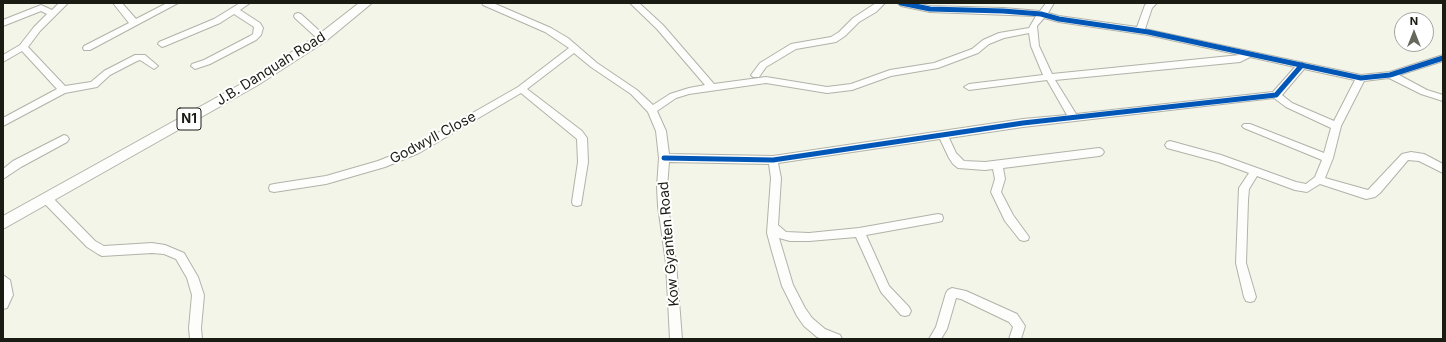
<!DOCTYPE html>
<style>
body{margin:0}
#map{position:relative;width:1446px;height:342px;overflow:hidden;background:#f3f5e8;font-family:Inter,sans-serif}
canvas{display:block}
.frame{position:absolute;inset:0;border:4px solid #1a1b12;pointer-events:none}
.north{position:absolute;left:1394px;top:12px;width:40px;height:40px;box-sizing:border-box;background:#fff;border:1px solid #a3a4a0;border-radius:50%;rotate:0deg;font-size:11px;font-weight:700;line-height:16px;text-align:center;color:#1a1b12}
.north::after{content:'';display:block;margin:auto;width:14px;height:18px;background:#66675d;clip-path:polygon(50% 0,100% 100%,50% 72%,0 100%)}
</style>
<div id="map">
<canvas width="1446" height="342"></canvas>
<div class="frame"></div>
<div class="north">N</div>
</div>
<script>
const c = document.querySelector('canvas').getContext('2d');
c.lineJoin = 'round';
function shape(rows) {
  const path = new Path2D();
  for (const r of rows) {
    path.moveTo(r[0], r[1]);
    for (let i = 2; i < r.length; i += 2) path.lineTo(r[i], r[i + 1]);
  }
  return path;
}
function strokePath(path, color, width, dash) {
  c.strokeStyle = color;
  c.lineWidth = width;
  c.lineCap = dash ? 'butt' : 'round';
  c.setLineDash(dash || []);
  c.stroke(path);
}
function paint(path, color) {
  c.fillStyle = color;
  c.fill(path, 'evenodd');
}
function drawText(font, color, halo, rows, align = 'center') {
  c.font = font + ' Inter,sans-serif';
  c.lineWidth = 4;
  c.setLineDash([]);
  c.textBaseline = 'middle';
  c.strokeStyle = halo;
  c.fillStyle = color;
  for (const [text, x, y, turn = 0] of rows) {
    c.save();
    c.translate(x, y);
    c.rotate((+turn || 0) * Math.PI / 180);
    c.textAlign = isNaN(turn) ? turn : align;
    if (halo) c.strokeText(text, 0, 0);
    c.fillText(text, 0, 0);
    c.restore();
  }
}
const minor = shape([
 [59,3,68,3,40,31,28,47,65,86,91,82,104,71,135,55,145,55,158,66,154,69,140,60,137,61,110,75,97,87,65,93,3,126,3,118,57,89,22,51,3,62,3,55,20,45,34,27,47,14,41,11,3,26,3,20,41,5,52,10,59,3],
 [113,3,122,3,136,19,167,3,178,3,90,50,84,50,83,48,84,46,129,23,113,3],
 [240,3,250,3,240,10,260,23,263,28,261,35,256,40,210,64,195,69,191,66,192,64,204,60,250,36,253,34,254,27,234,14,220,23,165,46,162,47,158,44,159,42,214,19,240,3],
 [482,3,493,3,551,28,568,38,597,63,637,90,653,105,670,94,689,88,705,85,657,29,630,3,639,3,663,25,714,84,766,77,827,87,851,84,890,70,934,63,972,49,983,40,999,33,1029,28,1036,16,930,12,901,6,897,3,914,3,930,6,1003,8,1040,11,1046,3,1054,3,1048,13,1059,16,1137,27,1145,5,1148,3,1157,3,1152,8,1145,29,1361,75,1390,72,1443,55,1443,61,1399,75,1427,90,1443,95,1443,101,1421,94,1389,78,1364,81,1341,126,1333,158,1325,178,1368,190,1402,154,1411,152,1424,154,1443,164,1443,173,1419,161,1408,160,1380,193,1375,197,1366,199,1320,184,1307,192,1295,190,1257,176,1249,189,1248,200,1246,263,1256,297,1254,301,1250,302,1246,301,1244,297,1236,263,1239,188,1249,173,1219,162,1167,148,1165,145,1167,142,1170,141,1221,155,1296,182,1306,184,1315,177,1322,160,1244,128,1242,126,1244,124,1250,124,1324,153,1331,128,1286,107,1274,98,1023,127,949,138,956,153,964,161,985,162,1099,148,1102,149,1104,152,1102,155,1099,156,1003,168,1005,179,1001,192,1013,215,1029,237,1028,240,1024,241,1020,240,1005,221,991,192,995,179,993,169,985,170,958,168,953,164,949,158,940,139,778,163,781,178,778,225,786,232,809,233,859,228,938,214,942,215,943,218,942,221,938,222,866,235,889,286,909,307,911,311,909,315,905,316,901,315,881,292,856,237,809,241,790,241,779,238,793,285,805,308,812,318,825,329,840,335,842,339,822,339,817,337,804,326,797,316,782,286,771,248,767,233,771,178,769,164,669,162,667,187,668,206,676,263,682,339,670,339,666,263,658,206,657,187,659,158,656,131,648,112,631,94,591,67,574,53,527,89,582,131,587,138,588,162,581,205,577,206,573,205,572,202,578,162,577,139,521,93,419,153,385,167,326,184,274,192,270,191,269,188,270,185,274,184,326,176,378,161,413,147,518,87,569,48,545,32,483,5,482,3],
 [1044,18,1059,22,1148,35,1240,55,1052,74,1039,46,1037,26,1044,18],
 [1029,33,1031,46,1043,75,969,84,964,87,969,90,1047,80,1067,115,1023,119,773,156,669,154,666,131,657,111,676,98,689,94,766,83,827,93,852,90,891,76,938,68,978,53,989,44,1004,38,1029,33],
 [1250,57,1295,67,1273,92,1076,114,1055,80,1240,62,1250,57],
 [1304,69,1355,80,1334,121,1292,103,1282,95,1304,69],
 [876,3,885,3,876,12,859,22,845,36,836,42,796,49,766,67,759,77,753,77,751,75,760,63,791,44,831,37,839,32,853,18,876,3],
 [298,13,301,14,325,36,326,38,325,40,319,40,295,18,294,16,295,14,298,13],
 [64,135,67,136,69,139,67,142,21,167,3,179,3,169,13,161,64,135],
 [47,195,51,196,95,241,104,246,152,243,165,245,184,253,198,277,204,295,201,328,202,339,190,339,189,328,192,295,187,278,176,259,164,254,152,253,102,256,98,254,87,247,43,202,42,199,43,196,47,195],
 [3,275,10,280,13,295,7,308,3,309,3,275],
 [952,288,966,291,1017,314,1025,326,1021,339,1009,339,1013,327,1009,322,961,299,956,298,947,329,941,339,929,339,936,327,946,293,948,290,952,288]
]);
const highway = shape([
 [359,3,372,3,326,41,258,85,3,229,3,216,250,79,318,35,359,3]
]);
strokePath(minor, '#b1b2a9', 2);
strokePath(highway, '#b1b2a9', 2);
paint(minor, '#fdfefc');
paint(highway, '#fdfefc');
strokePath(shape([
 [901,3,930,9,1003,11,1041,14,1059,19,1148,32,1361,78,1390,75,1443,58],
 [664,158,773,160,1023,123,1276,95,1302,65]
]), '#0057b8', 5);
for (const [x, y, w] of [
 [189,119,24]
]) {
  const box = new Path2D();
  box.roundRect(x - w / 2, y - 11, w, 22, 3);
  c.fillStyle = '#fff';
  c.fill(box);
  strokePath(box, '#1a1b12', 1);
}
drawText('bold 13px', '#1a1b12', null, [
 ["N1",189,119]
]);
drawText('14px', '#1a1b12', '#fff', [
 ["J.B. Danquah Road",271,69,-32],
 ["Godwyll Close",433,138,-28],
 ["Kow Gyanten Road",669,244,-95]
]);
</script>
